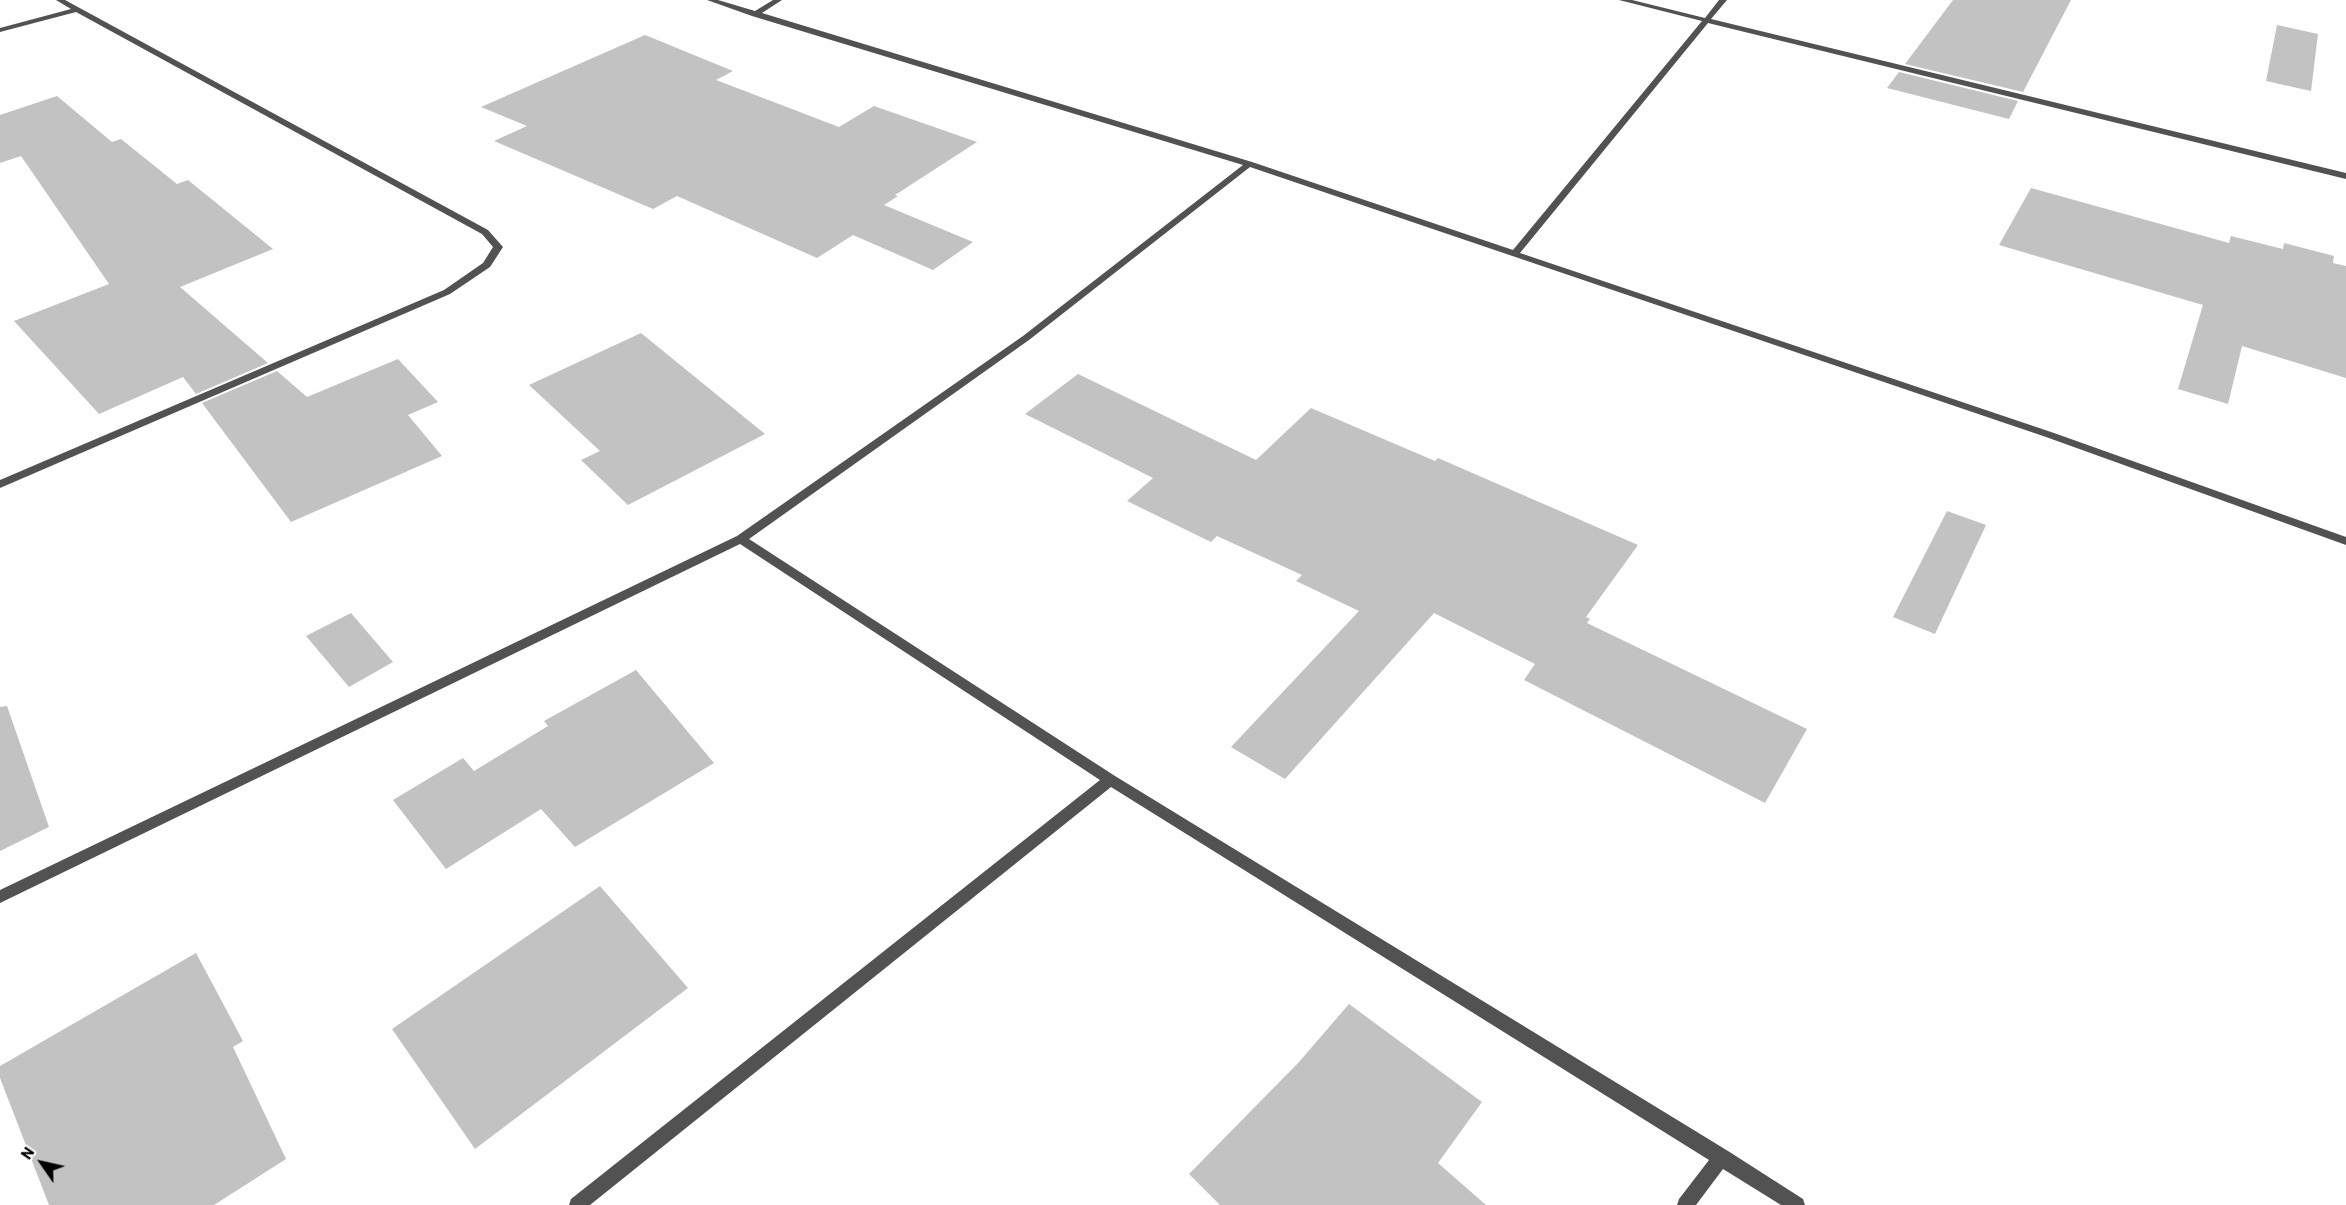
<!DOCTYPE html>
<style>
body{margin:0}
#map{position:relative;width:2346px;height:1205px;overflow:hidden;background:#fff;font-family:Barlow,sans-serif}
canvas{display:block}
.north{position:absolute;left:12px;top:1133px;width:60px;height:60px;-webkit-text-stroke:4px #fff;paint-order:stroke;rotate:304deg;font-size:16px;font-weight:700;line-height:24px;text-align:center;color:#000}
.north::after{content:'';display:block;margin:auto;width:21px;height:27px;background:#000;clip-path:polygon(50% 0,100% 100%,50% 72%,0 100%)}
</style>
<div id="map">
<canvas width="2346" height="1205"></canvas>
<div class="north">N</div>
</div>
<script>
const c = document.querySelector('canvas').getContext('2d');
c.lineJoin = 'round';
function paint(path, color) {
  c.fillStyle = color;
  c.fill(path, 'evenodd');
}
function shape(rows) {
  const path = new Path2D();
  for (const r of rows) {
    path.moveTo(r[0], r[1]);
    for (let i = 2; i < r.length; i += 2) path.lineTo(r[i], r[i + 1]);
  }
  return path;
}
paint(shape([
 [1953,0,2071,0,2023,92,1905,64],
 [2277,25,2318,34,2311,91,2266,81],
 [645,35,733,71,716,80,839,127,874,106,977,142,895,195,898,196,884,205,973,242,933,270,853,235,817,258,677,196,653,209,494,141,527,126,481,107],
 [1899,72,2018,101,2009,119,1887,88],
 [57,96,112,142,121,139,177,184,188,180,273,249,180,287,268,363,196,394,183,377,99,414,14,321,109,284,21,156,0,163,0,115],
 [2031,188,2229,243,2231,236,2283,249,2284,243,2334,256,2333,263,2346,266,2346,378,2242,346,2228,404,2178,389,2203,305,1999,245],
 [641,333,765,434,628,505,581,460,600,451,529,385],
 [398,359,438,402,408,415,442,456,291,522,202,403,277,371,307,397],
 [1078,374,1256,460,1311,408,1435,461,1438,458,1638,545,1586,617,1590,619,1587,623,1807,729,1765,803,1524,680,1535,664,1434,613,1285,779,1231,747,1359,611,1296,581,1302,575,1217,536,1211,542,1127,501,1153,478,1025,414],
 [1947,511,1986,525,1935,634,1893,617],
 [351,613,393,662,349,687,306,636],
 [636,670,714,763,575,847,541,809,446,869,393,800,463,758,474,771,548,726,544,721],
 [7,706,49,827,0,851,0,707],
 [600,886,688,988,475,1149,392,1029],
 [196,953,243,1041,233,1047,286,1159,214,1205,49,1205,0,1078,0,1066],
 [1349,1004,1482,1102,1438,1163,1486,1205,1220,1205,1189,1174,1299,1062]
]), '#c2c2c2');
paint(shape([
 [56,0,65,0,488,230,503,247,490,267,450,294,0,488,0,480,444,290,483,263,493,247,482,234,76,12,0,32,0,28,71,9,56,0],
 [707,0,718,0,755,11,773,0,782,0,762,13,1252,162,1513,250,1702,21,1619,0,1632,0,1705,18,1719,0,1727,0,1711,19,2346,173,2346,179,1708,23,1520,253,2054,433,2346,537,2346,545,2046,437,1250,167,1029,340,749,539,1115,776,1728,1151,1803,1199,1805,1205,1781,1205,1723,1169,1696,1205,1677,1205,1679,1199,1709,1160,1111,787,590,1205,569,1205,571,1199,1100,780,740,544,0,903,0,890,737,536,1023,336,1243,165,752,16,707,0]
]), '#525252');
</script>
